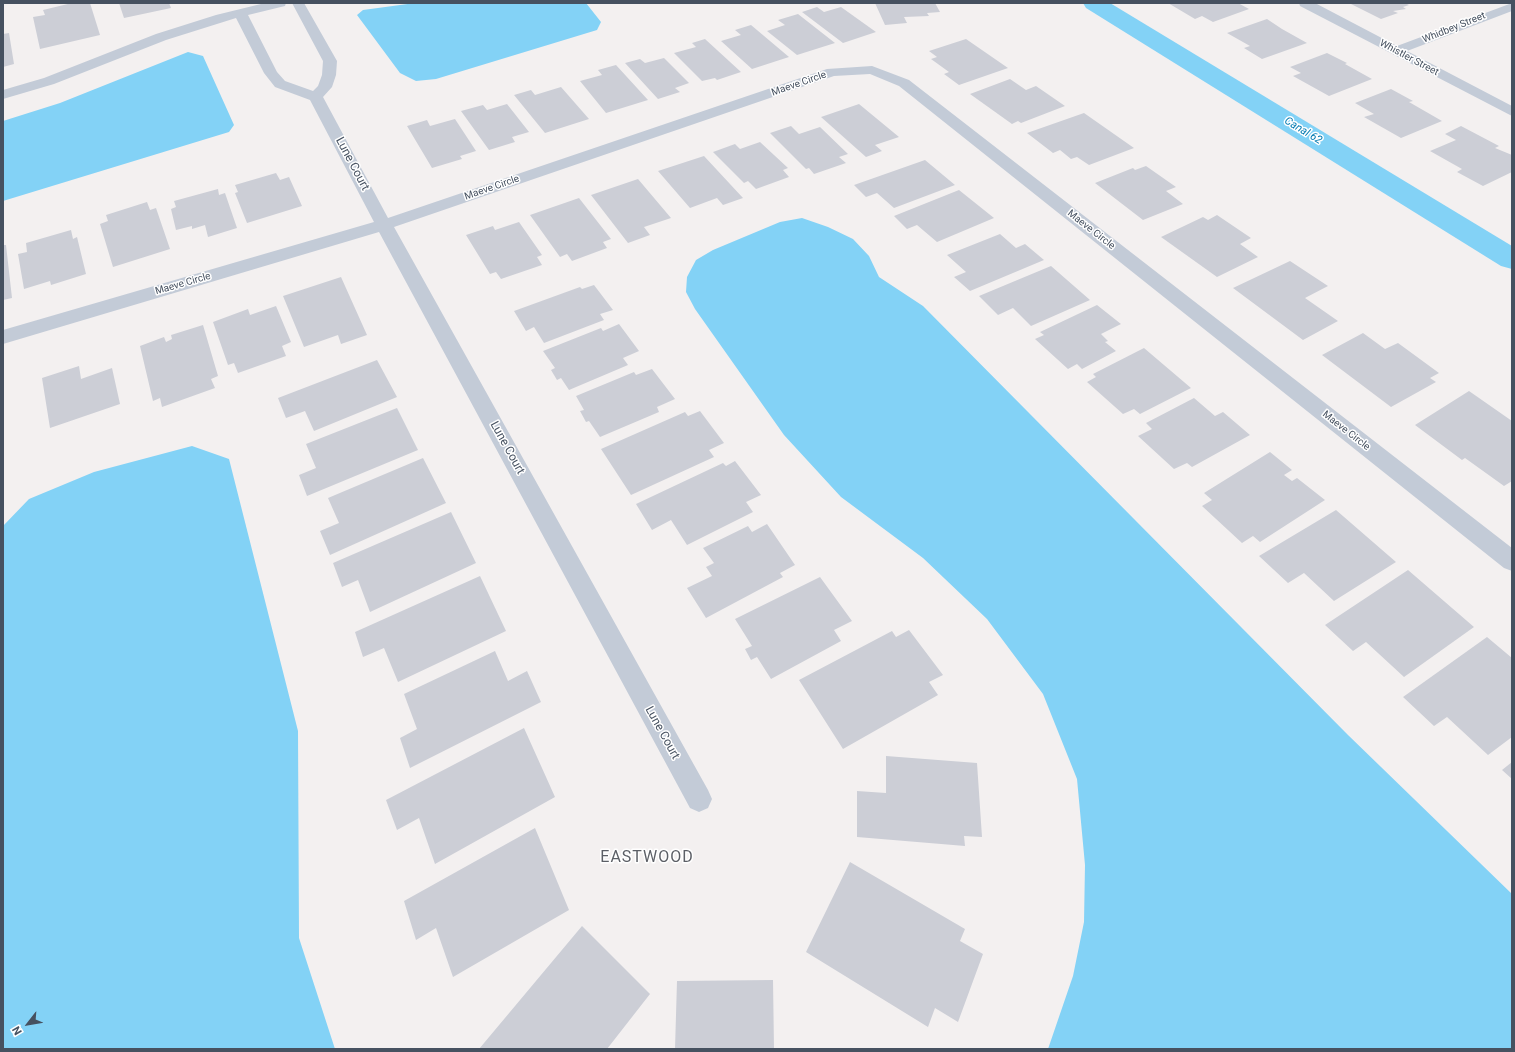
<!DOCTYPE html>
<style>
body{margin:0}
#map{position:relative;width:1515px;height:1052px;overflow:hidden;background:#f3f0f0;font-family:Roboto,sans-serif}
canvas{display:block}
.frame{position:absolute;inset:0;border:4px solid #465160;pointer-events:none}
.north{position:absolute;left:8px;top:1004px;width:40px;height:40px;-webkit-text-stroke:3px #fff;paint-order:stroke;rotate:239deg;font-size:11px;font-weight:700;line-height:16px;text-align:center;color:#465160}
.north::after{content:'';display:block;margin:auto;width:14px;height:18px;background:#465160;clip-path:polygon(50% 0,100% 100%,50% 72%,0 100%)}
</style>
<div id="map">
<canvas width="1515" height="1052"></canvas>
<div class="frame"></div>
<div class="north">N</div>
</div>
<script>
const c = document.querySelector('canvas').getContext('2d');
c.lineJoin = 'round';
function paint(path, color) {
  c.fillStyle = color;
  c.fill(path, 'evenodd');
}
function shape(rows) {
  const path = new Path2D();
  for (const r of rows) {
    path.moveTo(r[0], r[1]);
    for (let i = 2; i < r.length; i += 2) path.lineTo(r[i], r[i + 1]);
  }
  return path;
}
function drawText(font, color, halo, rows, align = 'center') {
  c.font = font + ' Roboto,sans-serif';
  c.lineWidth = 3;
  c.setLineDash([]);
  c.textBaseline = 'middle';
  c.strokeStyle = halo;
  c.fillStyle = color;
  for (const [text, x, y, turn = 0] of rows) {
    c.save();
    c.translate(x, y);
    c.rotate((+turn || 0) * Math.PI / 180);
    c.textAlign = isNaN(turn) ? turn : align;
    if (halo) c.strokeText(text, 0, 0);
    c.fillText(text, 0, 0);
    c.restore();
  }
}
paint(shape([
 [415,3,586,3,601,22,597,30,436,79,416,81,400,73,357,15,363,10],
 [188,52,203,56,234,125,229,132,3,201,3,121,60,103],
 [802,218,828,227,853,239,869,256,879,277,923,306,1348,735,1512,894,1512,1049,1048,1049,1073,976,1084,922,1085,865,1077,779,1043,694,987,619,923,558,841,497,784,435,695,309,686,292,687,277,696,260,713,250,780,222],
 [192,446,229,459,298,731,299,938,335,1049,3,1049,3,526,29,499,94,472]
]), '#83d2f6');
paint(shape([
 [1083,3,1110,3,1512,246,1512,269,1501,266,1086,8,1083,3]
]), '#83d2f6');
paint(shape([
 [72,3,90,3,100,35,40,49,33,17,45,15,43,10],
 [119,3,169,3,171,8,124,18],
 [875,3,935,3,940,12,927,13,929,16,904,17,907,23,885,25],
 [1168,3,1238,3,1249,9,1213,22,1202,16,1195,19],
 [1349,3,1405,3,1409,5,1403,7,1406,9,1393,11,1398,13,1381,19],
 [817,7,824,12,841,7,876,32,843,43,802,12],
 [798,14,835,43,797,55,767,31,785,25,778,20],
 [1267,19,1282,29,1307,43,1262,59,1244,48,1250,46,1227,33],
 [751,25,789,57,752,69,721,41,741,35,735,30],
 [9,33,14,64,3,67,3,34],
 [705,39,741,72,717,80,715,78,702,81,674,53,696,47,692,43],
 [966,39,1008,68,959,85,944,74,949,72,931,59,937,57,929,51],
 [1327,53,1347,63,1345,64,1372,79,1329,96,1293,76,1301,73,1290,67],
 [664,58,689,83,675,88,680,92,658,99,625,63,640,59,645,63],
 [616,65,648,100,606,113,580,81,602,75,598,70],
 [1010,79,1026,90,1036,86,1065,106,1021,123,1018,121,1012,124,970,94],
 [561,87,589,119,545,133,514,95,531,90,535,95],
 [1391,89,1413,101,1409,102,1442,121,1401,138,1364,117,1374,114,1355,103],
 [507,104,529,132,512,137,515,142,489,150,461,111,483,105,487,110],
 [859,104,899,137,875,145,882,151,866,157,821,117],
 [1084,113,1134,148,1089,165,1077,157,1071,159,1060,150,1053,153,1027,133],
 [455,119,476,151,460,156,462,159,432,168,407,126,427,120,430,126],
 [791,126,799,134,820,127,848,154,839,157,846,163,814,174,809,168,806,169,770,133],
 [1461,126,1499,146,1495,148,1512,155,1512,172,1483,186,1457,172,1462,169,1430,151,1456,140,1445,134],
 [760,142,788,168,783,170,789,177,756,189,748,181,744,183,713,152,735,144,740,149],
 [704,156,743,198,723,205,717,198,690,208,658,171],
 [925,160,955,185,894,208,877,193,866,197,854,185],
 [1146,166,1176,187,1166,191,1183,204,1143,220,1095,183,1133,168,1135,170],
 [276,173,280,180,289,177,302,206,247,223,235,193,238,192,235,185],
 [638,179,671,218,644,227,650,235,628,243,591,195],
 [218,189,219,195,225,193,237,228,208,237,205,225,192,229,192,226,176,230,171,209,176,207,174,201],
 [959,190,994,218,937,242,917,225,907,229,894,216],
 [579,198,611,239,603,242,607,248,572,261,567,254,560,257,530,215],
 [147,202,150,210,156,208,170,249,113,267,100,224,108,221,106,215],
 [1217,215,1251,238,1240,244,1258,257,1217,277,1161,237,1203,217,1208,220],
 [519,222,542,255,537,257,542,265,501,279,496,272,490,274,466,235,493,226,495,230],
 [71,230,73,239,77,237,86,274,51,285,50,281,24,289,18,254,27,252,26,243],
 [1000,234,1016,248,1025,244,1044,260,970,291,954,277,966,272,947,255],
 [3,245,6,245,12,298,3,300],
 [1290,261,1328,286,1305,298,1338,321,1303,340,1233,288],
 [1051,266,1090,300,1031,326,1013,308,998,315,979,296],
 [341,277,367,335,341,344,338,335,304,347,283,296],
 [594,285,613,310,600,314,604,320,544,343,534,327,526,331,514,311,580,287,582,289],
 [1097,305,1121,324,1101,334,1108,341,1105,342,1116,351,1082,369,1077,364,1068,369,1035,339,1044,335,1040,332],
 [276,306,291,342,282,346,286,356,238,373,234,363,228,365,213,322,248,309,250,315],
 [619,324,639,351,623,358,628,365,569,390,561,378,557,380,551,370,555,368,543,351,601,328,603,331],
 [203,325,218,376,211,379,215,388,162,407,160,398,153,401,140,346,164,337,166,342,172,339,171,335],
 [1363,333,1385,349,1398,343,1439,373,1430,378,1436,382,1391,407,1322,355],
 [1144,348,1191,388,1140,414,1134,409,1123,414,1087,382,1096,377,1093,374],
 [377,360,397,397,314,431,305,411,286,418,278,398],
 [79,366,81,379,112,368,120,404,50,428,42,378],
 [652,369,675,399,657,407,659,412,600,437,589,421,586,422,580,411,584,410,576,396,634,372,636,375],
 [1469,391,1512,421,1512,481,1504,486,1465,458,1462,460,1415,425],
 [1194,398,1215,416,1223,412,1250,435,1192,467,1187,463,1174,469,1138,436,1152,429,1146,423],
 [397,408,418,450,307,496,299,475,316,468,306,444],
 [700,411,724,443,709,450,714,457,631,495,601,449,685,412,688,416],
 [1270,452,1292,470,1284,475,1292,481,1297,478,1325,500,1260,542,1253,536,1242,543,1202,506,1212,500,1204,493],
 [423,458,446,503,330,555,320,531,339,523,328,498],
 [735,461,761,495,746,502,753,512,687,545,671,520,652,530,636,504,723,463,726,466],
 [1336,510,1396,562,1334,601,1304,573,1288,583,1259,556],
 [451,512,476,563,370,612,358,580,342,587,333,563],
 [767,524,795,565,780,573,783,577,706,618,687,588,712,576,706,567,714,563,703,548,748,526,752,532],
 [1408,570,1474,627,1404,677,1366,642,1353,651,1325,625],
 [480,576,506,631,398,682,384,648,363,657,355,632],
 [820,577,852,621,834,630,841,641,771,679,757,657,751,660,745,649,752,646,735,619],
 [909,630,943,675,929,682,938,695,843,749,799,680,892,631,896,637],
 [1487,637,1512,658,1512,737,1488,755,1447,717,1434,726,1403,697],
 [495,651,508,681,527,671,541,702,410,768,400,738,417,729,404,694],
 [524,728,555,797,435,864,419,818,397,830,386,800],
 [886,756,977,763,982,837,964,836,965,846,857,837,857,791,886,793],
 [1512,762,1512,779,1502,770],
 [535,828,569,910,453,977,436,928,416,940,404,901],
 [850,862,965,929,960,941,983,954,958,1022,935,1008,928,1027,806,952],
 [582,926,650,994,607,1049,479,1049],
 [773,980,774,1049,675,1049,677,981]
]), '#ccced6');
paint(shape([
 [265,3,286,3,285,6,248,15,277,72,285,81,313,91,318,86,322,75,323,61,292,3,304,3,337,61,336,75,332,87,323,97,388,218,827,69,872,66,909,80,1512,548,1512,571,1504,568,899,86,870,74,834,76,394,227,708,790,712,799,708,808,699,812,690,808,379,232,3,344,3,330,374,222,310,100,275,87,264,73,236,18,166,40,54,84,3,99,3,90,44,78,156,34,216,15,265,3],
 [1299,3,1315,3,1397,46,1512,3,1512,11,1407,51,1512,106,1512,116,1300,6,1299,3]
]), '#c3cbd7');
drawText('10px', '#465160', '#fff', [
 ["Whidbey Street",1454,28,-22],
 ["Whistler Street",1409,58,28],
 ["Maeve Circle",799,84,-19],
 ["Maeve Circle",492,188,-19],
 ["Maeve Circle",1091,230,38],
 ["Maeve Circle",183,284,-16],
 ["Maeve Circle",1346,431,38]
]);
drawText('italic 11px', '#017ab1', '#fff', [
 ["Canal 62",1303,131,31]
]);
drawText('12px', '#465160', '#fff', [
 ["Lune Court",352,164,62],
 ["Lune Court",507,448,61],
 ["Lune Court",662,733,61]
]);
c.letterSpacing = '1px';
drawText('16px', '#5c5f66', '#fff', [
 ["EASTWOOD",647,858]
]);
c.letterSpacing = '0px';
</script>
